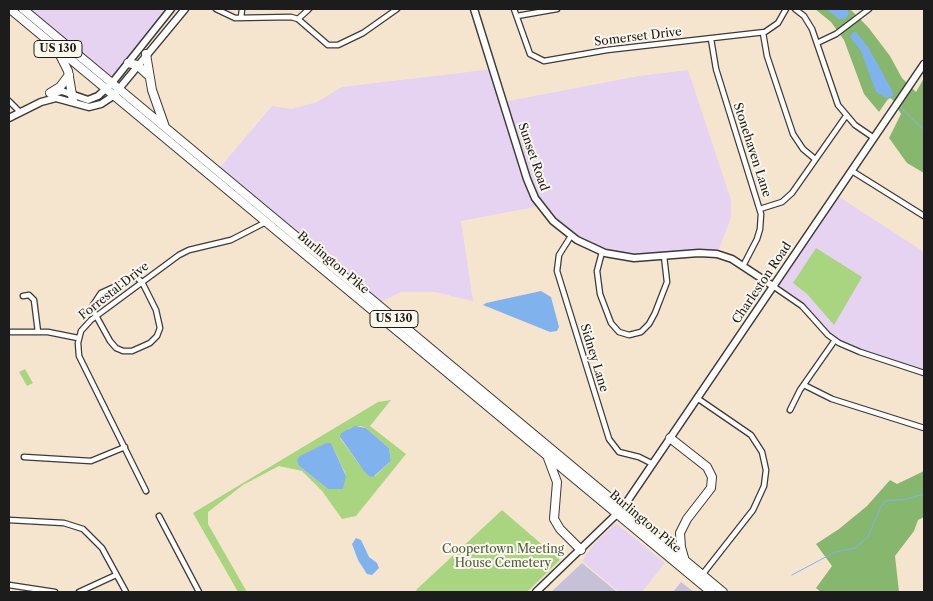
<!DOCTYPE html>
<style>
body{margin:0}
#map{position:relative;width:933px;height:601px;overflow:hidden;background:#f6e5ce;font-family:"Libre Caslon Text",serif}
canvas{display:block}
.frame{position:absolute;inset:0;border:10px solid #1c1c1c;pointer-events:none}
</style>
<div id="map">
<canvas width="933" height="601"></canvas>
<div class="frame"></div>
</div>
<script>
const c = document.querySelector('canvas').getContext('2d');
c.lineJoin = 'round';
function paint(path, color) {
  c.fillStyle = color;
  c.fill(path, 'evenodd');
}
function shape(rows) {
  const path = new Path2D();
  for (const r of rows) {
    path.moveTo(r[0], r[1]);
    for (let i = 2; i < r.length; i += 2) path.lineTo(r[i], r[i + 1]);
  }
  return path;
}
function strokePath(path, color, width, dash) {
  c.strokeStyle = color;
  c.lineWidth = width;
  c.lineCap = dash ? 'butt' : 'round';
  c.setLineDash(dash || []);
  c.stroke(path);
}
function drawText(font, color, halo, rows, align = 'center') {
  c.font = font + ' "Libre Caslon Text",serif';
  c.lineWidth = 4;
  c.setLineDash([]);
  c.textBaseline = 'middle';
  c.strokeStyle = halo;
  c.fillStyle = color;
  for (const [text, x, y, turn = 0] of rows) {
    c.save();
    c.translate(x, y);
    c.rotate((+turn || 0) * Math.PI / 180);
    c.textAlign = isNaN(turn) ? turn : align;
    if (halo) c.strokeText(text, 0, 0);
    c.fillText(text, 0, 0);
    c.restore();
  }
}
paint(shape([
 [23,9,171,9,112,83],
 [493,69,503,102,639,76,688,70,731,200,731,218,717,254,634,258,586,245,540,206,461,221,473,301,435,292,401,292,376,304,217,171,272,106,292,109,317,102,342,87],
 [836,195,924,252,924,373,860,352,828,335,811,315,773,286],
 [616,523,665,563,642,592,619,592,582,561,594,544]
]), '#e5d3f1');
paint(shape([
 [582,563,617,592,551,592],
 [681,582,694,592,673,592]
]), '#c7c0d9');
paint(shape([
 [816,248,862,277,834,325,807,294,793,283],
 [25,369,33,383,27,386,19,372],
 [391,400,370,426,406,454,356,516,342,519,322,491,302,471,279,466,243,485,208,512,208,524,247,592,238,592,193,513,378,402],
 [360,426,366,428,389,448,391,461,375,476,359,464,340,438,350,428],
 [331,443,346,475,328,489,299,466],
 [502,510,560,560,527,592,418,592,416,590]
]), '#aad580');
paint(shape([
 [815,9,850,9,868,27,890,56,902,78,916,92,924,78,924,173,907,163,889,138,901,114,892,98,888,99,879,112,864,94,844,40,831,22],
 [924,471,924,517,918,520,914,531,895,556,899,592,821,592,816,588,832,566,816,544,839,529,867,506,890,480,897,484]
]), '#87b66e');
paint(shape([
 [826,9,847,9,849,14,845,19,839,19],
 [853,32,856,32,868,47,892,90,893,96,886,98,876,92,861,51,850,37],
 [541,291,551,297,559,327,557,331,550,332,483,305,486,303],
 [355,426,366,428,389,448,391,461,373,477,369,476,364,471,340,437,341,433],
 [326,443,331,443,346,476,343,489,328,489,299,466,297,460,300,456],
 [356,538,361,540,369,557,377,563,379,568,372,575,367,574,358,560,352,544]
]), '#80b3ed');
strokePath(shape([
 [889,96,893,100],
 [901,108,924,130],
 [792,575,835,552,855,548,868,537,881,506,885,501,907,499,924,494]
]), '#80b3ed', 1);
const street = shape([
 [216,9,235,18,291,17,298,19,328,45,338,45,363,33,397,9],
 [514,9,530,54,544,61,607,50,765,32,778,23,786,9],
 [795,9,804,16,812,29,838,105,855,125,874,138],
 [517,16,557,9],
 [241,18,242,9],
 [298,19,309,9],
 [763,33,767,56,793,134,803,149,815,159],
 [711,39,716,69,761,214,760,229,757,239,743,266],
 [817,43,836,34,869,9],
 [9,101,20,112],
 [852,171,924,216],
 [760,209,782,202,792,193,846,116],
 [571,236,559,255,557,271,609,439,619,452,639,457,651,463],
 [602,252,597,271,600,294,611,323,619,332,629,335,641,332,649,324,655,313,667,282,664,256],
 [136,277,142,282,156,310,160,328,157,336,150,343,132,351,123,351,116,348,110,341,94,312,93,305,101,293,136,277],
 [773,286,802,306,828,335,839,343,860,352,924,373],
 [23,296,29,295,34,300,38,332],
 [9,332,48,332,78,338],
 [804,385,832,399,924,428],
 [697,398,751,435,762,452,766,470,764,486,753,510,702,575],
 [790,410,800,390,835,340],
 [24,457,91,461,125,447],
 [146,491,79,356,78,343,81,331,91,320,179,255,189,250,231,240,266,222],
 [159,516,199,592],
 [9,520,64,523,83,529,102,548,126,592],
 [9,585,55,592],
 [79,592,116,575]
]);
const secondary = shape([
 [474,9,527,179,535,198,553,221,577,240,605,253,634,258,699,253,717,254,732,259,773,286],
 [53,93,62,91,88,100,98,96,112,83,171,9],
 [9,118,41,102,56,98,89,107,101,104,113,96,185,9],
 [536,592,622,509,924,64]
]);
const highway = shape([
 [10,9,711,592],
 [23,9,723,592],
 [59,53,68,71,73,101],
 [146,54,152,90,165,127],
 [128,63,137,65,148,75],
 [50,93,60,87,69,75],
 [670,438,707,467,712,477,711,488,687,519,680,533,681,547,685,561],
 [548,458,557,482,554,519,560,529,581,550]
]);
strokePath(street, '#3d3a37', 7);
strokePath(secondary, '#3d3a37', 9);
strokePath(highway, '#3d3a37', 10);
strokePath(street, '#fff', 4.5);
strokePath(secondary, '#fff', 6);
strokePath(highway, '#fff', 8);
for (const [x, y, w] of [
 [58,49,48],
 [394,319,48]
]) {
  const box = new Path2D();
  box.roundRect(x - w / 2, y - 8.5, w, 17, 4);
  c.fillStyle = '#fbf7ec';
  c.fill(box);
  strokePath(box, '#1c1c1c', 1);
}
drawText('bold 11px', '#1c1c1c', null, [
 ["US 130",58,49],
 ["US 130",394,319]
]);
drawText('12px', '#1c1c1c', '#fbf7ec', [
 ["Somerset Drive",638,37,-7],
 ["Stonehaven Lane",752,150,72],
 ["Sunset Road",533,157,71],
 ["Burlington Pike",333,263,40],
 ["Charleston Road",762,283,-56],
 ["Forrestal Drive",114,291,-38],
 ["Sidney Lane",594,358,73],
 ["Burlington Pike",645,522,40]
]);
drawText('12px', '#4e5d3f', '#fbf7ec', [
 ["Coopertown Meeting",503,550],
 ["House Cemetery",503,564]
]);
</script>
